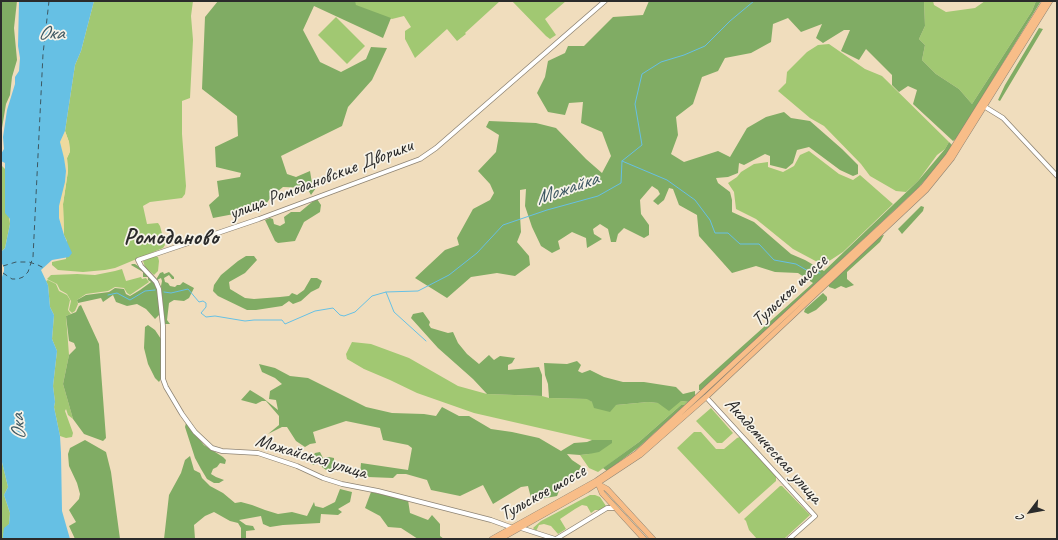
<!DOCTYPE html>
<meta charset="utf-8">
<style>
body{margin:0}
#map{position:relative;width:1058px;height:540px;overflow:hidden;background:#f0ddbd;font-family:Caveat,sans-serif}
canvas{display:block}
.frame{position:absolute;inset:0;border:2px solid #2b2b2b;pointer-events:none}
.north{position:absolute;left:1010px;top:492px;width:40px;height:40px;-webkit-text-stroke:3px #f7f3e8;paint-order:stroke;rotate:238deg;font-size:11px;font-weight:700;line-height:16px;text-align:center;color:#2b2b2b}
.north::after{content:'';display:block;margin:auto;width:14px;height:18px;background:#2b2b2b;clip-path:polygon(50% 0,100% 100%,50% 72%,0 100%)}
</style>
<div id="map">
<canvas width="1058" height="540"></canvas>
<div class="frame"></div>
<div class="north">С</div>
</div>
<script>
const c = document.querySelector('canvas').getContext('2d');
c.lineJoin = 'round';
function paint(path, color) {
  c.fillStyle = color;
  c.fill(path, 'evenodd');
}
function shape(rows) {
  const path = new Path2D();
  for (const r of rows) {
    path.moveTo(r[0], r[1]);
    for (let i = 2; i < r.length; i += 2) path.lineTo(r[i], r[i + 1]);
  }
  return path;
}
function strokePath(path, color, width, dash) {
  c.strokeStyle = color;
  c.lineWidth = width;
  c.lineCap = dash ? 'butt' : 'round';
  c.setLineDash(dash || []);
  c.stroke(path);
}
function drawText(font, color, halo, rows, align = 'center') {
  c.font = font + ' Caveat,sans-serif';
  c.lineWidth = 3.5;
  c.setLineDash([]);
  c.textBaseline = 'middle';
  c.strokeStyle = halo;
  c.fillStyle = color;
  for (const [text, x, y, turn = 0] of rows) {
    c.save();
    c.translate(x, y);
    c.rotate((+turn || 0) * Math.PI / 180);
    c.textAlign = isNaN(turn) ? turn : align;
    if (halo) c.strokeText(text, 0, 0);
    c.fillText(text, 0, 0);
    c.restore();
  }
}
paint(shape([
 [94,1,193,1,191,16,193,40,190,98,182,101,182,134,186,186,185,194,182,198,150,202,143,206,147,224,158,223,160,226,165,245,163,248,115,268,105,270,83,272,58,270,52,265,52,262,66,259,67,241,64,235,63,204,68,171,67,158,70,151,69,142,65,131,75,65,81,51],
 [353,1,500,1,465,33,466,34,457,41,447,29,415,58,405,39,405,31,411,27,404,16,392,19,357,7],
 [512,1,566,1,545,19,556,35,550,39,546,36],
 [924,1,933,1,934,5,946,12,975,8,985,1,1036,1,1032,11,972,104,959,89,936,74,922,60,925,45,919,39,925,26],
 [336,17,365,46,347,64,318,35],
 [829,44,865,69,882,76,949,142,945,149,937,155,918,181,906,192,896,191,870,176,861,164,824,126,810,118,778,91,786,83,787,72,807,52,818,45],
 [809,151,839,174,853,180,860,175,893,204,843,252,823,265,793,249,756,219,736,209,734,192,728,183,737,177,741,172,754,164,768,162,768,167,783,172,794,166,800,155],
 [1,165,5,169,5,185,10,224,5,248,1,252],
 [155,256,158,257,159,261,158,271,154,275,145,267,143,261],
 [122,269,126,281,141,277,142,279,146,278,149,282,130,295,127,293,124,288,115,287,108,291,86,294,77,300,78,304,75,311,72,313,69,310,71,301,67,294,60,290,57,284,47,279,51,275,77,274,95,275,115,271],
 [48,280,56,284,59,291,67,295,70,300,68,310,71,314,66,316,69,355,63,384,73,419,68,415,66,409,65,411,73,433,72,437,66,438,60,436,54,407,55,402,53,386,57,351,52,339,54,315,50,307,48,285,46,281],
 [352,342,371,344,409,358,458,386,487,394,542,396,549,398,588,399,592,402,616,405,648,402,658,403,681,401,689,402,685,405,681,405,639,442,598,472,589,468,580,455,589,454,612,440,592,440,474,413,417,393,390,380,364,369,347,359,346,354],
 [711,408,733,433,722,443,717,443,696,421],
 [694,432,701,432,716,449,724,449,737,438,740,437,776,476,776,481,739,514,677,448],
 [1,458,8,487,4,495,10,513,9,524,3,535,3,539,1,539],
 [780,486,782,486,810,515,784,539,757,539,749,530,746,521,744,519],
 [590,495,595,495,600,497,606,506,601,510,595,510,591,513,587,506,582,505,575,509,560,519,566,529,558,534,551,526,544,524,539,525,536,531,533,528,541,521]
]), '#a1c872');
paint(shape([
 [1,1,17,1,14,28,17,60,12,77,10,95,6,104,1,134],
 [218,1,355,1,356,5,391,18,383,38,314,6,303,30,320,62,341,72,366,59,371,47,387,48,372,80,348,107,342,126,281,156,287,174,296,177,310,171,312,183,318,185,311,195,307,188,283,187,271,197,266,204,259,207,261,212,255,210,213,218,209,205,219,196,217,181,240,177,241,173,216,167,215,147,238,136,237,116,202,89,205,17],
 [649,1,924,1,925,26,919,39,925,45,922,60,936,74,959,89,972,104,1032,11,1036,1,1041,1,957,138,953,141,913,104,917,90,908,86,899,92,892,85,892,75,866,49,859,60,841,51,850,30,844,30,823,43,816,38,822,24,801,32,788,18,773,24,771,42,751,53,725,58,718,71,702,77,693,104,676,117,678,135,671,154,684,162,718,151,730,157,747,128,766,117,784,112,791,118,810,121,842,149,858,165,858,174,853,176,840,170,809,147,797,150,793,163,786,169,770,165,770,156,765,154,744,165,739,163,738,173,728,177,716,178,718,183,730,192,732,200,732,212,754,222,791,254,805,260,824,271,918,181,945,149,949,142,953,146,936,168,917,189,702,390,699,390,699,385,813,283,798,273,775,272,756,266,732,273,699,236,697,215,679,205,673,189,669,188,664,200,658,205,653,201,660,194,658,190,652,186,640,200,641,214,649,225,649,235,644,238,624,228,618,234,616,242,611,242,608,229,600,224,593,229,594,234,602,239,587,248,586,238,572,232,558,241,560,249,552,253,541,246,532,227,525,206,526,189,520,190,520,216,521,232,517,242,529,256,530,265,515,276,497,273,471,277,447,298,415,278,445,250,459,245,457,238,473,209,490,200,494,193,490,184,478,171,496,152,499,135,486,127,489,121,536,123,556,128,586,159,602,173,611,156,602,132,581,123,583,102,569,103,565,115,548,112,537,93,545,77,548,61,565,53,568,46,584,46,613,17,643,15],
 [1039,28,1043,29,1000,101,998,100,1005,85],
 [317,199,321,205,320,212,304,222,295,241,278,243,275,241,265,220,270,218,273,219,274,224,280,226,285,223,284,217,291,212,300,212,312,202],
 [921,206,924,207,923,211,902,234,898,229],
 [884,235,880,242,847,272,847,279,854,285,846,288,841,286,835,289,829,287,828,284,879,236],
 [246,256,254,256,257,260,245,273,229,282,230,289,245,298,254,299,280,297,289,296,292,293,297,295,304,290,311,278,317,278,322,281,319,288,311,292,301,301,293,304,289,301,282,306,256,310,247,310,218,296,213,291,214,285,221,275,238,261],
 [132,264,135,264,144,270,153,281,156,287,158,292,160,314,155,319,146,309,137,304,127,306,116,302,113,295,103,302,101,298,78,303,77,300,86,295,109,292,115,288,124,289,126,294,130,296,140,290,151,282,148,280,148,277,143,277,143,272,131,265],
 [163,272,164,274,169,272,174,277,174,279,172,279,169,275,164,278,165,282,168,283,170,286,175,287,177,285,180,285,183,282,194,288,189,298,184,301,174,300,169,303,167,320,170,324,165,324,161,286,162,281,161,278,157,280,157,278,160,273],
 [823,293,827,297,827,300,816,310,808,314,804,312,805,309],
 [81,305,99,344,106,438,103,441,84,434,73,419,63,384,69,355,76,348,74,343,69,341,66,316,76,312,79,306],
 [423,312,430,322,429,325,431,328,448,333,453,332,458,343,467,354,479,364,489,355,494,360,500,356,515,358,512,363,508,365,508,370,539,367,542,375,542,396,487,394,473,379,438,348,411,318,413,314],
 [148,325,155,330,161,339,162,377,159,382,155,378,148,364,144,348,145,327],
 [577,361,581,365,578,371,582,373,590,370,604,377,623,382,644,382,676,387,683,394,695,391,695,396,689,402,681,401,669,411,658,403,648,402,616,405,610,412,594,408,592,402,587,399,549,398,548,384,545,375,544,363,567,364],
 [259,364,275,368,290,376,308,378,366,407,392,413,424,414,436,416,442,407,459,416,469,416,491,429,512,432,539,438,561,451,574,443,587,442,592,440,612,440,612,443,599,452,589,454,580,455,567,454,572,460,581,466,578,472,563,481,557,496,540,499,531,498,528,486,521,487,493,504,483,485,460,496,431,490,427,480,406,474,397,474,393,478,368,477,360,474,361,463,408,470,412,448,408,445,383,440,380,428,346,421,313,432,316,443,310,444,305,447,296,441,287,427,282,427,268,434,279,425,279,416,266,401,262,401,256,404,241,400,250,390,263,398,278,410,276,400,269,399,270,391,282,384,275,378,262,372],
 [681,405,685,405,639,447,607,471,603,468,639,442],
 [186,423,204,445,223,457,226,460,225,464,220,463,217,467,213,469,211,474,216,477,224,480,219,483,214,483,207,479,201,469,195,458,185,427],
 [85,440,106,452,111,472,120,539,75,539,69,526,76,522,69,510,79,499,80,494,77,483,69,466,68,454,70,448],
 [320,452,323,458,329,457,334,458,334,462,338,462,339,465,333,468,326,470,322,467,320,462,317,462,314,465,310,463,310,460,315,453],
 [190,456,194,470,200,473,202,478,210,486,223,493,235,503,241,502,252,505,265,510,278,514,292,512,307,516,314,502,315,506,323,508,335,502,340,489,352,492,350,502,338,509,342,512,338,515,321,514,320,523,283,525,270,527,263,524,261,516,239,520,246,525,253,526,255,530,246,531,246,539,241,539,241,528,238,523,230,521,214,512,205,516,194,525,195,539,164,539,169,495,181,473,185,460],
 [371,492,408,500,410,513,428,520,432,515,440,524,440,536,444,539,418,539,401,528,388,527,380,516,365,508]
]), '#80ac64');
paint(shape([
 [65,131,69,142,70,152,67,158,68,171,63,204,64,235,59,218,59,189,65,182,66,171,60,142]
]), '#eeda9e');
paint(shape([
 [19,1,94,1,81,51,75,65,65,131,60,142,64,158,66,171,65,182,59,206,59,218,64,235,72,253,69,257,52,260,41,270,48,285,50,307,54,315,52,339,57,351,53,386,55,402,54,407,60,436,61,453,62,511,70,539,3,539,3,535,4,528,9,524,10,513,4,495,8,487,1,458,1,280,4,271,4,267,1,262,1,252,5,248,10,224,10,219,5,213,5,163,1,161,1,154,4,149,3,137,7,110,15,84,15,77,19,71,20,58,18,46]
]), '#66c0e4');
strokePath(shape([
 [622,161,667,180,695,200,710,220,715,233,728,233,740,244,759,244,774,260,796,264,808,271,820,273],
 [164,292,171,293,188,289,199,302,203,301,206,303,206,307,201,313,206,317,215,316,245,321,254,320,282,320,285,324,315,311,333,308,340,315,344,316,355,312,372,296,386,292,394,312,426,341],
 [386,292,418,291,449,275,477,253,503,225,547,210,598,196,621,183,622,161,642,145,635,104,642,74,661,62,684,55,705,46,730,21,754,1],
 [108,295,117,293,130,300,145,291,155,290]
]), '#66c0e4', 1);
strokePath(shape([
 [3,266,16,262,29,262,38,265,44,268],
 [3,273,12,279,18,279,23,277,28,272,33,257,43,54,49,1]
]), '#3d5862', 1, [5, 4]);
const minor = shape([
 [982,105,1003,118,1057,176],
 [706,397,815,516,789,539],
 [513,528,491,520,378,491,342,484,323,478,297,466,258,453,222,451,212,448,195,432,182,414,166,387,163,379,163,326,159,289,156,282,141,266,138,260,259,219,420,159,436,148,605,1],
 [521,528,555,539],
 [556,539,607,508,615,508]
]);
const major = shape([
 [598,483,602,493,644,539],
 [598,484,607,489,653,539],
 [492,539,596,481,637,453,901,208,923,187,948,156,1045,1],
 [500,539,587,490,640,455,706,397,926,190,952,158,960,145,1050,1]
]);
strokePath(minor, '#8e8474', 5.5);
strokePath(major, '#8e8474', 6);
strokePath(minor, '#fff', 4);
strokePath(major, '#f8bd88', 5);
drawText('19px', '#2b2b2b', '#f7f3e8', [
 ["улица Ромодановские Дворики",321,180,-21],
 ["Тульское шоссе",790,291,-43],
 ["Академическая улица",773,451,48],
 ["Можайская улица",311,457,17],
 ["Тульское шоссе",543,493,-29]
]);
drawText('italic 20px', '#3d5862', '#f7f3e8', [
 ["Ока",51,34],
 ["Можайка",567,189,-19],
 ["Ока",19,427,-95]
]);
drawText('bold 23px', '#2b2b2b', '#f7f3e8', [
 ["Ромоданово",171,238]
]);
</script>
